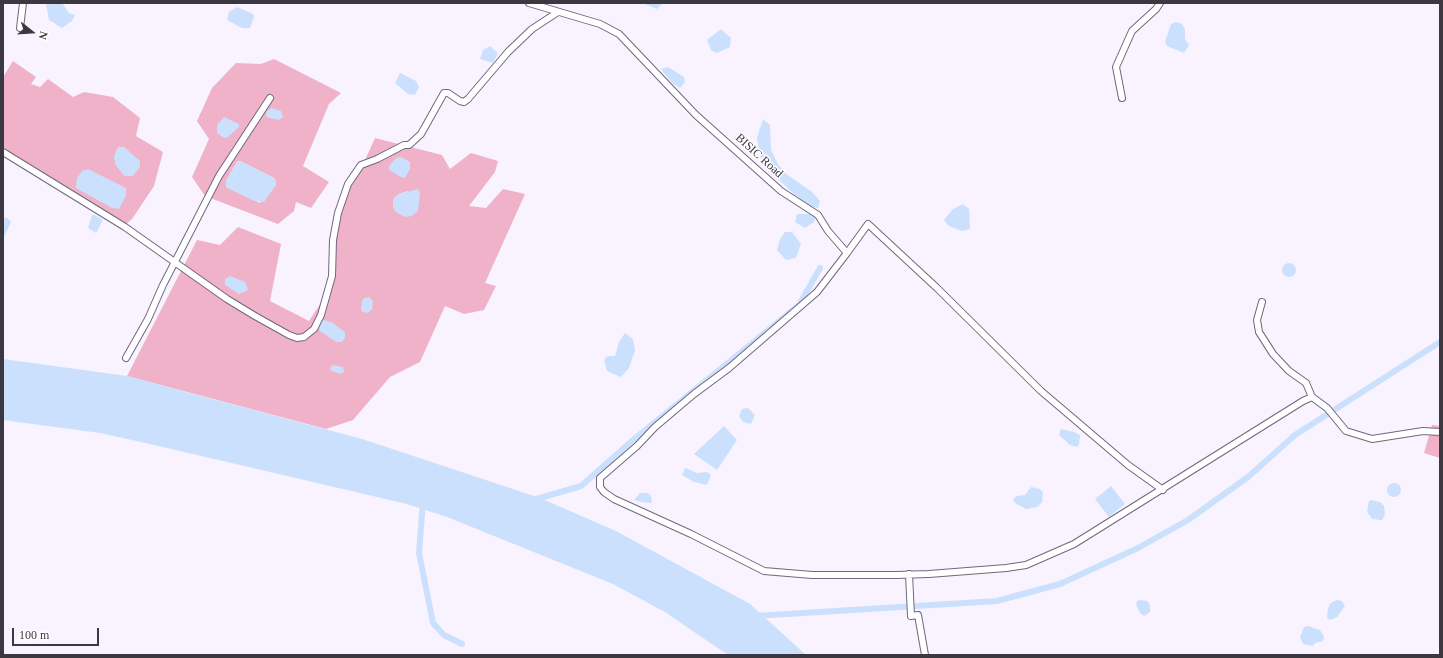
<!DOCTYPE html>
<style>
body{margin:0}
#map{position:relative;width:1443px;height:658px;overflow:hidden;background:#f8f3fe;font-family:"Times New Roman",serif}
canvas{display:block}
.frame{position:absolute;inset:0;border:4px solid #3c3842;pointer-events:none}
.north{position:absolute;left:12px;top:12px;width:40px;height:40px;-webkit-text-stroke:3px #fff;paint-order:stroke;rotate:107deg;font-size:11px;font-weight:700;line-height:16px;text-align:center;color:#3c3842}
.north::after{content:'';display:block;margin:auto;width:14px;height:18px;background:#3c3842;clip-path:polygon(50% 0,100% 100%,50% 72%,0 100%)}
.scale{position:absolute;left:12px;top:628px;width:87px;height:18px;box-sizing:border-box;border:2px solid #3c3842;border-top:0;padding-left:5px;font-size:12px;line-height:14px;white-space:nowrap;color:#3c3842;-webkit-text-stroke:3px #fff;paint-order:stroke}
</style>
<div id="map">
<canvas width="1443" height="658"></canvas>
<div class="frame"></div>
<div class="north">N</div>
<div class="scale">100 m</div>
</div>
<script>
const c = document.querySelector('canvas').getContext('2d');
c.lineJoin = 'round';
function paint(path, color) {
  c.fillStyle = color;
  c.fill(path, 'evenodd');
}
function shape(rows) {
  const path = new Path2D();
  for (const r of rows) {
    if (r.length === 3) {
      path.moveTo(r[0] + r[2], r[1]);
      path.arc(r[0], r[1], r[2], 0, 2 * Math.PI);
      continue;
    }
    path.moveTo(r[0], r[1]);
    for (let i = 2; i < r.length; i += 2) path.lineTo(r[i], r[i + 1]);
  }
  return path;
}
function strokePath(path, color, width, dash) {
  c.strokeStyle = color;
  c.lineWidth = width;
  c.lineCap = dash ? 'butt' : 'round';
  c.setLineDash(dash || []);
  c.stroke(path);
}
function drawText(font, color, halo, rows, align = 'center') {
  c.font = font + ' "Times New Roman",serif';
  c.lineWidth = 3;
  c.setLineDash([]);
  c.textBaseline = 'middle';
  c.strokeStyle = halo;
  c.fillStyle = color;
  for (const [text, x, y, turn = 0] of rows) {
    c.save();
    c.translate(x, y);
    c.rotate((+turn || 0) * Math.PI / 180);
    c.textAlign = isNaN(turn) ? turn : align;
    if (halo) c.strokeText(text, 0, 0);
    c.fillText(text, 0, 0);
    c.restore();
  }
}
paint(shape([
 [274,59,341,93,329,104,303,166,329,182,311,208,296,202,294,211,278,224,205,196,192,177,209,139,197,121,212,88,236,63,261,64],
 [240,161,274,178,276,181,260,203,226,187,226,181,237,162],
 [13,61,36,77,31,84,40,87,48,79,73,97,84,92,113,97,140,118,136,136,163,152,154,186,132,219,125,225,43,175,3,147,3,77],
 [375,138,442,155,450,169,471,153,498,161,495,172,469,206,486,208,503,189,525,194,485,283,496,286,484,310,464,314,445,306,420,362,390,377,353,420,326,429,127,376,197,240,220,245,238,227,281,244,270,301,309,321,334,283,336,229,349,184,365,160],
 [408,191,396,212,393,206,394,198,399,194],
 [1432,425,1440,426,1440,458,1424,453]
]), '#efb2c8');
paint(shape([
 [49,3,62,3,69,13,75,15,72,21,62,28,49,20,46,4],
 [642,3,663,3,657,9],
 [237,7,253,14,254,17,250,28,242,28,227,20,229,12],
 [1176,22,1182,24,1185,29,1185,39,1189,45,1184,53,1167,46,1165,42,1171,24],
 [721,29,731,38,730,47,717,53,711,50,707,40],
 [490,46,498,53,493,63,480,59,483,50],
 [668,67,684,77,685,82,680,88,672,83,661,69],
 [400,73,416,81,419,87,415,95,408,94,395,83],
 [271,108,281,111,283,117,279,120,266,117,267,111],
 [224,117,239,124,239,127,228,137,224,138,217,133,217,125],
 [763,119,770,125,771,150,778,164,785,173,812,192,820,201,818,208,812,207,795,195,777,178,760,156,757,138],
 [118,147,124,147,140,161,140,167,133,176,124,176,115,164,114,156],
 [397,157,403,158,410,162,410,169,405,178,401,177,389,170,389,166],
 [240,161,274,178,276,181,276,185,264,202,254,201,226,187,226,181,237,162],
 [88,169,126,188,126,196,119,209,112,208,76,188,77,178,82,171],
 [418,189,420,193,418,211,412,216,405,217,396,212,393,206,394,198,399,194],
 [963,204,969,209,970,229,962,231,949,226,944,220,953,209],
 [797,214,811,214,816,216,814,222,805,228,795,222],
 [92,215,95,215,103,220,96,233,88,228],
 [6,217,11,222,3,239,3,219],
 [785,232,792,232,801,244,796,258,786,260,777,250,780,239],
 [1289,270,7],
 [230,276,245,282,248,289,246,291,239,294,225,285,225,279],
 [369,297,373,301,372,310,367,313,361,311,362,301,364,298],
 [321,319,333,323,345,332,345,338,342,342,336,342,320,331,318,326],
 [625,333,633,339,635,350,629,368,621,377,607,371,604,360,608,356,615,356,619,342],
 [3,359,127,376,145,381,362,439,540,498,616,531,750,604,806,655,728,655,665,612,613,584,447,517,407,504,150,444,100,433,3,420],
 [332,365,343,367,344,372,340,374,332,371,330,369],
 [748,408,755,415,751,424,743,422,739,416,742,409],
 [724,426,737,440,717,470,694,454],
 [1061,429,1074,432,1080,435,1079,444,1077,447,1070,445,1059,435],
 [685,468,697,473,707,472,711,475,707,485,694,482,682,475],
 [1394,490,7],
 [1111,486,1125,504,1109,517,1095,499],
 [1031,487,1040,489,1043,492,1042,502,1037,507,1026,509,1015,503,1013,499,1017,496,1025,495],
 [640,493,648,493,651,496,652,503,641,502,634,500],
 [1371,500,1380,502,1384,506,1385,514,1382,520,1372,519,1367,512,1369,501],
 [1140,600,1147,601,1150,605,1150,612,1144,616,1140,613,1136,604,1137,601],
 [1337,600,1342,601,1345,606,1337,617,1330,620,1327,618,1328,608,1331,603],
 [1308,626,1320,630,1324,637,1323,641,1315,643,1313,646,1303,644,1300,637,1304,627]
]), '#cbe0fd');
strokePath(shape([
 [533,500,581,486,633,440,799,305,820,268],
 [423,501,419,553,433,623,444,635,462,644],
 [755,616,997,601,1060,584,1138,548,1188,520,1248,477,1295,435,1440,342]
]), '#cbe0fd', 6);
const minor = shape([
 [529,3,600,24,619,34,696,115,781,191,818,215,828,231,847,253,868,224,937,288,1041,391,1128,465,1163,490],
 [20,28,23,3],
 [1122,98,1116,67,1132,31,1156,9,1160,3],
 [3,152,125,227,227,299,255,316,289,335,297,338,304,337,314,329,321,315,332,276,333,240,338,213,348,184,361,165,377,159,404,145,409,145,421,134,444,93,448,93,460,101,464,102,468,99,508,52,532,29,558,12],
 [847,253,817,292,729,368,694,394,655,427,637,446,600,478,600,487,604,492,614,499,691,534,764,571,812,575,896,575,929,574,1006,568,1026,565,1074,544,1303,401,1312,397],
 [1262,302,1257,320,1259,332,1273,354,1289,371,1306,383,1312,397,1327,408,1346,431,1372,439,1423,431,1440,432],
 [126,358,148,319,163,285,219,176,270,98],
 [909,574,911,616,918,615,925,655]
]);
strokePath(minor, '#71677e', 8);
strokePath(minor, '#fff', 6);
drawText('12px', '#3c3842', '#fff', [
 ["BISIC Road",759,156,42]
]);
</script>
